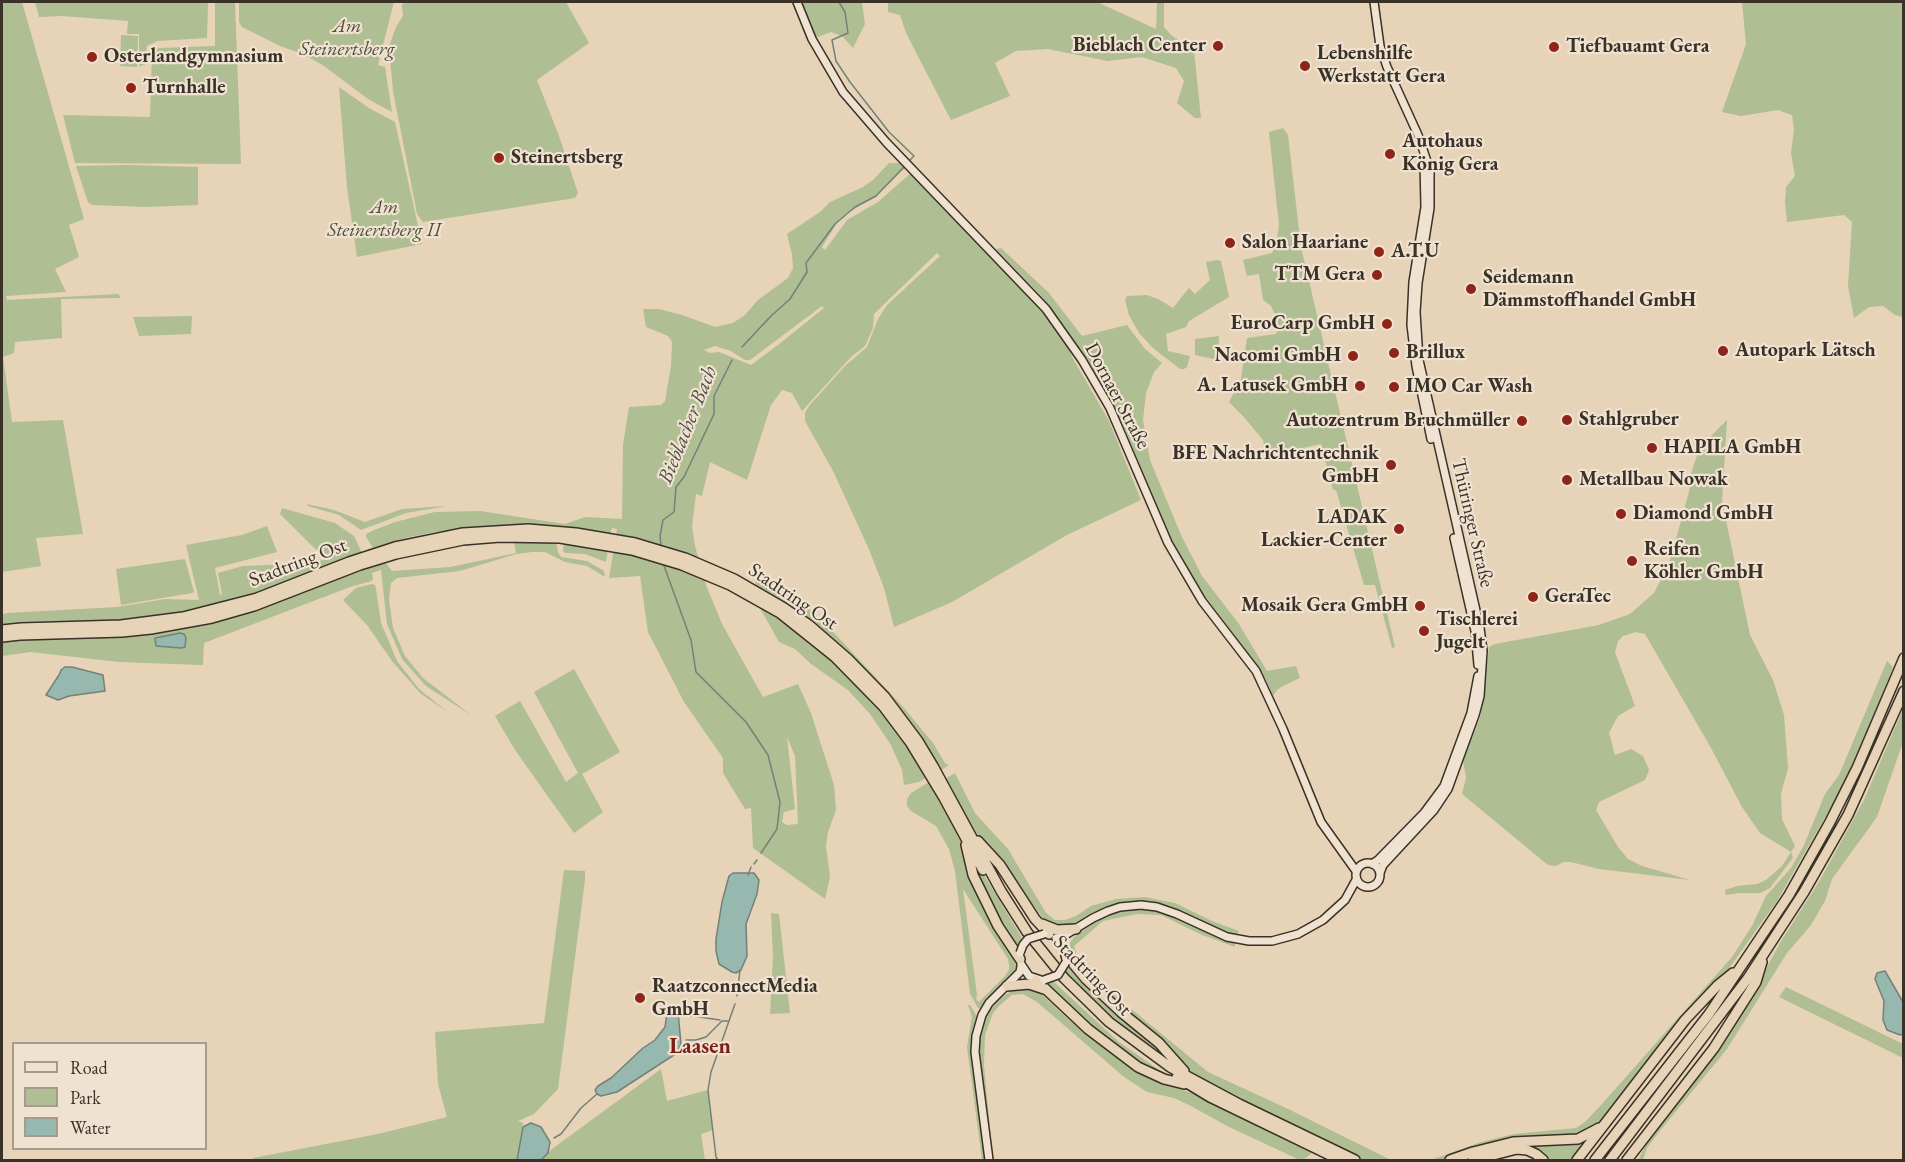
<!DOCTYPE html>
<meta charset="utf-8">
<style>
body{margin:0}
#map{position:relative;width:1905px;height:1162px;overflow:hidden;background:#e7d3b8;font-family:"EB Garamond",serif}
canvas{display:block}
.frame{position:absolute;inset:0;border:3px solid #3a3127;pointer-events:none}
.legend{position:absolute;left:12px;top:1042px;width:195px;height:108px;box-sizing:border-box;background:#efe2d1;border:2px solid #a79b8d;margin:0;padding:8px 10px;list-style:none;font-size:18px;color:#3a3127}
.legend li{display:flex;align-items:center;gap:12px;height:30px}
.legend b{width:30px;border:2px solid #a79b8d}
</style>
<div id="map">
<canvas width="1905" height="1162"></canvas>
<div class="frame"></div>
<ul class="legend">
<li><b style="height:8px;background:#efe2d1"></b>Road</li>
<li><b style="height:16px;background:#afbe93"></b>Park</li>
<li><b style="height:16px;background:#97b8af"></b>Water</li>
</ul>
</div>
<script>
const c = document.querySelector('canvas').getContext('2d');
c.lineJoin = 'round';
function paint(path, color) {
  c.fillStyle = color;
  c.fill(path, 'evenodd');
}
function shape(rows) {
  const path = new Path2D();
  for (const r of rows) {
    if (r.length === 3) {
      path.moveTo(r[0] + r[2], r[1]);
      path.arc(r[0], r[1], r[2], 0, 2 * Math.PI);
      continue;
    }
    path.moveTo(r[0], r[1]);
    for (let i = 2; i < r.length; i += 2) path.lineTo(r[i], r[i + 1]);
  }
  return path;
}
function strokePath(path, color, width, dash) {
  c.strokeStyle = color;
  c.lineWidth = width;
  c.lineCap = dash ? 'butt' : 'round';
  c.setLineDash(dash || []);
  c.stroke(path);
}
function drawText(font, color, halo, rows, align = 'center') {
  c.font = font + ' "EB Garamond",serif';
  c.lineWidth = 4.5;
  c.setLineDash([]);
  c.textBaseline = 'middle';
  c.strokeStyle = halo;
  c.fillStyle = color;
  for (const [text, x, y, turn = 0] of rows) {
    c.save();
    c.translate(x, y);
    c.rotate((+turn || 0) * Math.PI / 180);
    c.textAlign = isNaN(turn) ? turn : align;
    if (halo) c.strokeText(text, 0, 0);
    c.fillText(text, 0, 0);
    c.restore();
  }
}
paint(shape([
 [2,2,22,2,84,219,69,225,79,257,55,269,66,292,6,296,7,300,119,294,120,298,61,299,62,338,15,342,14,353,3,357,12,422,63,420,83,534,36,538,41,566,2,572],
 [35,2,208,2,207,38,157,41,147,46,145,65,139,66,139,34,127,34,128,21,62,16,39,17],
 [215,2,235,2,241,164,75,163,63,115,150,117,152,52,159,48,215,46],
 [239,2,394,2,378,65,385,67,392,112,368,99,324,66,303,54,280,46,242,27,239,22],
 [404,2,566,2,589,43,537,80,559,136,578,193,575,198,423,222,417,214,393,91,389,47,396,27,403,16,402,5],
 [802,2,862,2,865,24,853,48,843,37,831,32,815,38],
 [888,2,1097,2,1156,29,1157,2,1164,2,1164,27,1171,35,1194,51,1201,118,1195,118,1177,103,1184,81,1176,68,1142,57,1108,61,1048,49,1016,51,995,63,1010,96,951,120,906,33,900,15,888,12],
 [1742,2,1903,2,1903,317,1895,315,1883,306,1869,307,1854,318,1848,286,1852,222,1844,215,1787,222,1785,202,1786,187,1795,176,1791,153,1794,129,1792,115,1778,110,1741,116,1722,112,1746,44],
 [121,35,138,36,137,67,120,66],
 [339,87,369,108,395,122,422,244,357,257,347,187],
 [1283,128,1288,135,1301,247,1395,647,1392,648,1375,585,1364,585,1336,490,1333,490,1321,444,1267,456,1263,440,1243,416,1229,402,1241,379,1247,338,1276,334,1278,327,1275,314,1271,306,1263,300,1259,274,1247,276,1243,260,1272,253,1276,245,1279,225,1269,132],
 [889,163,900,163,905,168,874,198,849,212,839,220,822,247,825,250,847,220,878,202,911,173,1030,297,1054,326,1069,347,1072,357,1109,421,1141,500,1067,535,952,602,894,627,884,588,868,547,833,471,805,421,805,413,809,406,845,366,867,347,878,319,887,305,940,256,937,253,874,314,873,328,865,346,851,357,802,411,792,393,782,390,771,405,747,480,710,462,702,496,696,494,692,526,695,546,706,585,722,624,763,697,798,684,811,713,834,785,836,810,828,832,826,846,830,877,825,899,753,848,751,808,745,809,723,773,723,758,684,702,648,632,640,576,609,578,617,529,612,528,610,534,565,527,493,526,435,532,405,538,373,548,366,537,366,534,372,531,395,522,435,512,480,511,565,524,585,517,622,519,623,445,629,407,661,405,665,401,671,366,672,342,668,336,646,327,643,309,659,309,682,315,715,327,733,323,745,315,758,300,788,278,793,268,792,254,787,234,820,212,830,202,863,187,873,180],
 [822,306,824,308,778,345,751,365,719,352,710,353,704,350,715,346,731,351,745,360,750,360],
 [787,737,795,756,798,824,787,825,782,822,784,812,795,809],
 [129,165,198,167,198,205,146,207,92,205,88,202,76,166],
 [1001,248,1049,293,1082,336,1127,325,1145,349,1162,363,1154,372,1146,393,1143,420,1150,460,1181,535,1202,576,1239,624,1267,671,1296,666,1300,678,1283,686,1277,690,1273,696,1267,681,1239,641,1194,582,1177,553,1126,432,1087,359,1042,297,996,249],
 [1217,260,1221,261,1229,297,1189,321,1186,327,1166,334,1168,351,1190,356,1187,367,1184,369,1180,369,1153,348,1139,333,1129,315,1125,300,1127,296,1147,295,1158,299,1173,308,1189,288,1195,294,1210,280,1206,262],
 [192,316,191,334,139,336,133,317],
 [1219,336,1218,360,1195,355,1195,339],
 [1727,420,1722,501,1750,635,1773,680,1784,715,1788,768,1781,794,1782,819,1795,846,1791,852,1793,858,1770,888,1760,893,1739,893,1726,895,1725,890,1737,886,1757,884,1766,880,1782,866,1791,852,1760,833,1742,807,1711,748,1645,634,1636,632,1623,636,1618,641,1615,652,1635,706,1618,716,1609,733,1615,755,1631,749,1643,756,1649,770,1645,780,1599,802,1596,810,1618,847,1628,859,1642,866,1690,880,1599,869,1571,862,1563,862,1556,866,1548,865,1462,794,1466,778,1463,761,1480,718,1489,647,1495,644,1599,625,1630,614,1654,593,1669,564,1689,492,1692,470,1698,453,1710,437],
 [307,504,334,510,365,522,402,509,447,506,406,513,361,530,339,515,308,506],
 [282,508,335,523,354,536,362,553,273,588,240,599,187,613,147,619,28,623,2,627,2,615,7,613,117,607,165,599,199,600,186,545,242,535,267,526,277,552,215,568,220,595,222,594,218,573,243,566,293,564,312,558,316,558,318,561,329,559,312,546,280,514],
 [514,541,556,542,558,552,561,557,587,561,604,571,605,577,587,566,565,562,545,552,532,552,516,554,460,571,397,578,391,583,389,600,393,628,405,656,423,678,471,715,426,686,402,659,387,624,381,570,372,573,373,579,372,581,350,587,204,643,203,665,119,662,31,652,2,656,2,639,256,609,385,562,392,571,451,567,516,553],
 [564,543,608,549,606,562,585,554,565,553,563,551],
 [185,559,194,592,192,593,121,605,116,569],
 [755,578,762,584,790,590,837,636,904,708,933,743,945,763,949,765,940,771,870,675,841,646,786,604,756,586],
 [372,584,375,585,376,589,381,623,397,661,419,689,449,713,420,693,392,661,367,625,343,600,356,588],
 [760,608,778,617,841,666,884,711,929,776,919,782,904,785,902,770,891,745,870,714,848,690,811,664,795,649,779,642],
 [1887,661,1893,667,1864,741,1839,793,1777,901,1730,967,1697,1004,1604,1119,1596,1127,1578,1136,1447,1160,1431,1160,1481,1142,1514,1134,1576,1128,1585,1122,1602,1104,1732,957,1752,926,1766,896,1791,868,1804,845,1825,794,1839,775],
 [574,669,620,752,582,774,603,812,574,833,515,750,495,716,520,701,566,782,578,773,534,692],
 [1903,709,1903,742,1877,817,1832,879,1825,901,1811,925,1787,953,1727,1049,1659,1132,1647,1148,1643,1160,1638,1160,1648,1141,1745,1007,1780,943,1820,880,1864,800],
 [955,773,975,813,1008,849,1046,913,1055,920,1065,920,1076,916,1091,906,1116,899,1145,897,1175,903,1212,921,1239,931,1237,935,1234,936,1218,931,1175,910,1151,903,1135,902,1107,907,1091,913,1068,927,1061,928,1046,922,995,855,977,835,967,820,945,779],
 [931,781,958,831,965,858,1017,963,1014,974,982,1009,978,1008,970,994,955,871,949,849,936,826,911,811,907,806,907,799,911,793],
 [963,889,1008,959,1009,965,1009,970,1005,976,979,1002,976,999,977,995],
 [972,855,1022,938,1017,947,987,895,978,874],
 [564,870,585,871,585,880,558,1089,534,1114,518,1121,523,1123,517,1160,254,1160,253,1158,378,1134,447,1117,438,1084,435,1032,544,1023],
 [1140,908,1158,910,1176,916,1217,937,1235,942,1235,947,1200,934,1161,915,1137,914,1103,921,1074,946,1077,956,1113,994,1208,1072,1286,1108,1391,1160,1360,1160,1197,1079,1106,995,1069,954,1069,944,1074,937,1103,917,1122,910],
 [771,913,779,914,790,1013,770,1014,773,957],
 [1070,963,1159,1047,1175,1066,1121,1028,1064,973],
 [1054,982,1119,1042,1172,1079,1150,1071,1098,1033,1045,984],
 [1023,987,1038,991,1069,1020,1144,1076,1197,1095,1312,1153,1303,1160,1300,1160,1227,1126,1191,1106,1174,1098,1147,1092,1124,1077,1037,1002,1023,994,1012,995,999,1006,993,1013,985,1035,984,1065,993,1160,979,1053,980,1032,988,1013,999,999,1016,988],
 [1786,987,1903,1044,1903,1058,1779,997],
 [968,1005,970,1005,978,1018,972,1041,987,1160,982,1160,967,1047,972,1017],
 [661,1069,667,1101,708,1090,713,1130,701,1134,705,1160,541,1160,552,1149],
 [1589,1137,1574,1160,1547,1160,1518,1146,1464,1160,1457,1160,1516,1144]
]), '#afbe93');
const water = shape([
 [180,633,184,634,186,638,185,647,181,648,156,646,155,638,180,633],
 [65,667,72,667,103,675,105,691,69,696,58,700,46,695,59,675,61,670,65,667],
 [733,873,754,873,759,880,757,894,746,924,747,956,741,970,736,973,732,972,719,964,716,951,716,939,722,902,729,876,733,873],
 [1885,971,1903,1002,1903,1034,1900,1035,1887,1030,1883,1020,1884,1001,1875,979,1877,973,1885,971],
 [678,1012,681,1044,677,1053,617,1092,601,1096,597,1094,595,1090,598,1086,611,1078,643,1048,655,1040,665,1027,667,1013,678,1012],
 [531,1123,541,1127,550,1142,548,1153,541,1160,517,1160,523,1127,531,1123]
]);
paint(water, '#97b8af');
strokePath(water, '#728279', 1.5);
strokePath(shape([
 [839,2,845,12,848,33,832,40,836,61,850,82,889,132,914,156,910,160],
 [742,347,771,316,790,299,807,272,806,263,835,224,855,207,876,196,904,167],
 [661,546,660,536,663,520,674,512,676,487,684,477,714,414,714,396,732,360],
 [663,563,691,640,696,672,746,722,768,755,780,802,777,829,761,853],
 [754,864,757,860],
 [748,875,751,867],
 [737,996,740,970],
 [686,1015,720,1020],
 [686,1040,696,1040,706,1037,722,1021,729,1021],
 [554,1138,561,1134,581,1108,597,1094],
 [718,1160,716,1157,708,1090,711,1072,735,1004]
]), '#728279', 1.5);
const secondary = shape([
 [797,2,812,39,843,92,886,142,1046,309,1082,360,1110,408,1168,543,1202,601,1256,671,1283,729,1321,822,1356,871],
 [1374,2,1380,46,1387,67,1418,135,1430,170,1430,208,1418,283,1416,312,1419,360,1480,628,1483,651,1480,696,1475,715,1448,789,1434,810,1383,865,1380,873],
 [1424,162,1425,207,1413,282,1411,325,1416,366,1431,439],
 [1454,538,1475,631,1478,665],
 [1368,875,12],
 [1372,864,1378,860,1424,813,1444,786,1471,713,1478,676],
 [1056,938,1064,947,1066,960],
 [1057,938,1062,937,1093,918,1108,911,1120,907,1141,905,1157,907,1177,914,1227,937,1249,941,1272,941,1298,934,1323,920,1345,900,1356,880],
 [1021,964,1029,976,1041,980],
 [989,1160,975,1052,976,1036,982,1015,989,1003,1020,972,1021,966]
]);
const highway = shape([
 [2,630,21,628,121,625,183,617,257,598,349,562,395,547,463,533,528,529,576,533,635,543,685,558,734,579,784,608,809,625,848,659,885,697,918,741,933,766,1001,891,1027,932,1064,978,1109,1022,1170,1067,1239,1104,1355,1160],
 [2,637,20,635,122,632,151,629,212,618,254,606,360,565,396,554,463,540,500,537,560,538,632,550,682,565,730,585,780,613,835,657,883,706,910,742,944,798,983,870],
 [978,841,1000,865,1035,919,1049,934],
 [966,845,973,875,998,926,1020,959],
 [1042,924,1057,930,1076,929],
 [1066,955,1086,979,1121,1012,1159,1043,1184,1071],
 [1036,980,1088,1029,1138,1067,1164,1079,1184,1084],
 [1007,986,1029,984,1044,989],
 [1177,1077,1210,1097,1340,1160],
 [1450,1160,1473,1152,1513,1142,1578,1139,1599,1128],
 [1473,1160,1517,1149,1527,1150,1536,1154,1543,1160],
 [1577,1160,1685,1020,1717,986,1733,973],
 [1595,1160,1709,1014,1789,895,1830,822,1857,768,1904,658],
 [1610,1160,1748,978,1804,892,1848,815,1904,691],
 [1627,1160,1714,1048,1756,982,1762,962]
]);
strokePath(secondary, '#3a3127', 10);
strokePath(highway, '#3a3127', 12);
strokePath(secondary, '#efe2d1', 7);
strokePath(highway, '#e7d3b8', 9);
const secondaryBridge = shape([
 [1020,953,1023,945,1028,939,1044,934],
 [1044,980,1058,975,1066,962]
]);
strokePath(secondaryBridge, '#3a3127', 10, []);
strokePath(secondaryBridge, '#efe2d1', 7);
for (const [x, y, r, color] of [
 [1218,46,6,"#8f2418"],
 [1554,47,6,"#8f2418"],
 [92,57,6,"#8f2418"],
 [1305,66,6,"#8f2418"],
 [131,88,6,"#8f2418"],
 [1390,154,6,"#8f2418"],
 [499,158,6,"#8f2418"],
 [1230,243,6,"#8f2418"],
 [1379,252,6,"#8f2418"],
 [1377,275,6,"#8f2418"],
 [1471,289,6,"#8f2418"],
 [1387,324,6,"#8f2418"],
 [1723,351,6,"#8f2418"],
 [1394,353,6,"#8f2418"],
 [1353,356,6,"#8f2418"],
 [1360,386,6,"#8f2418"],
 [1394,387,6,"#8f2418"],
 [1567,420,6,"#8f2418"],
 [1522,421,6,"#8f2418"],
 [1652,448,6,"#8f2418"],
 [1391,465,6,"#8f2418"],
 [1567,480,6,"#8f2418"],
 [1621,514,6,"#8f2418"],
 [1399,529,6,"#8f2418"],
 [1632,561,6,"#8f2418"],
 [1533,597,6,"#8f2418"],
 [1420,606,6,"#8f2418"],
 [1424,631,6,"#8f2418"],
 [640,998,6,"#8f2418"]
]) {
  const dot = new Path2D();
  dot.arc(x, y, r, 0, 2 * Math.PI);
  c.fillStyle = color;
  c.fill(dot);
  strokePath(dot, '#efe2d1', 2);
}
drawText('italic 20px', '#514d3d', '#efe2d1', [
 ["Am",347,27],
 ["Steinertsberg",347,50],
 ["Am",384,208],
 ["Steinertsberg II",384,231]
]);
drawText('bold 20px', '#3a3127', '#efe2d1', [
 ["Bieblach Center",1206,46,"right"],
 ["Tiefbauamt Gera",1566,47],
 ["Lebenshilfe",1317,54],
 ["Werkstatt Gera",1317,77],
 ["Osterlandgymnasium",104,57],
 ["Turnhalle",143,88],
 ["Autohaus",1402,142],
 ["König Gera",1402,165],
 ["Steinertsberg",511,158],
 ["Salon Haariane",1242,243],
 ["A.T.U",1391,252],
 ["TTM Gera",1365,275,"right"],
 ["Seidemann",1483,278],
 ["Dämmstoffhandel GmbH",1483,301],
 ["EuroCarp GmbH",1375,324,"right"],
 ["Autopark Lätsch",1735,351],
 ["Brillux",1406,353],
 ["Nacomi GmbH",1341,356,"right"],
 ["A. Latusek GmbH",1348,386,"right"],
 ["IMO Car Wash",1406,387],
 ["Stahlgruber",1579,420],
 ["Autozentrum Bruchmüller",1510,421,"right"],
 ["HAPILA GmbH",1664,448],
 ["BFE Nachrichtentechnik",1379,454,"right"],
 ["GmbH",1379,477,"right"],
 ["Metallbau Nowak",1579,480],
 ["Diamond GmbH",1633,514],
 ["LADAK",1387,518,"right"],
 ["Lackier-Center",1387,541,"right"],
 ["Reifen",1644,550],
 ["Köhler GmbH",1644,573],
 ["GeraTec",1545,597],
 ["Mosaik Gera GmbH",1408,606,"right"],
 ["Tischlerei",1436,620],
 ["Jugelt",1436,643],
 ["RaatzconnectMedia",652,987],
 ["GmbH",652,1010]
], 'left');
drawText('20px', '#3a3127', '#efe2d1', [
 ["Dornaer Straße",1117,396,62],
 ["Thüringer Straße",1472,523,77],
 ["Stadtring Ost",298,563,-21],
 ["Stadtring Ost",793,597,34],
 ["Stadtring Ost",1092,976,46]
]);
drawText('italic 21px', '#4d4c42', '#efe2d1', [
 ["Bieblacher Bach",688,425,-68]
]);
drawText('bold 22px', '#7a1f14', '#efe2d1', [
 ["Laasen",700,1047]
]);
</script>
